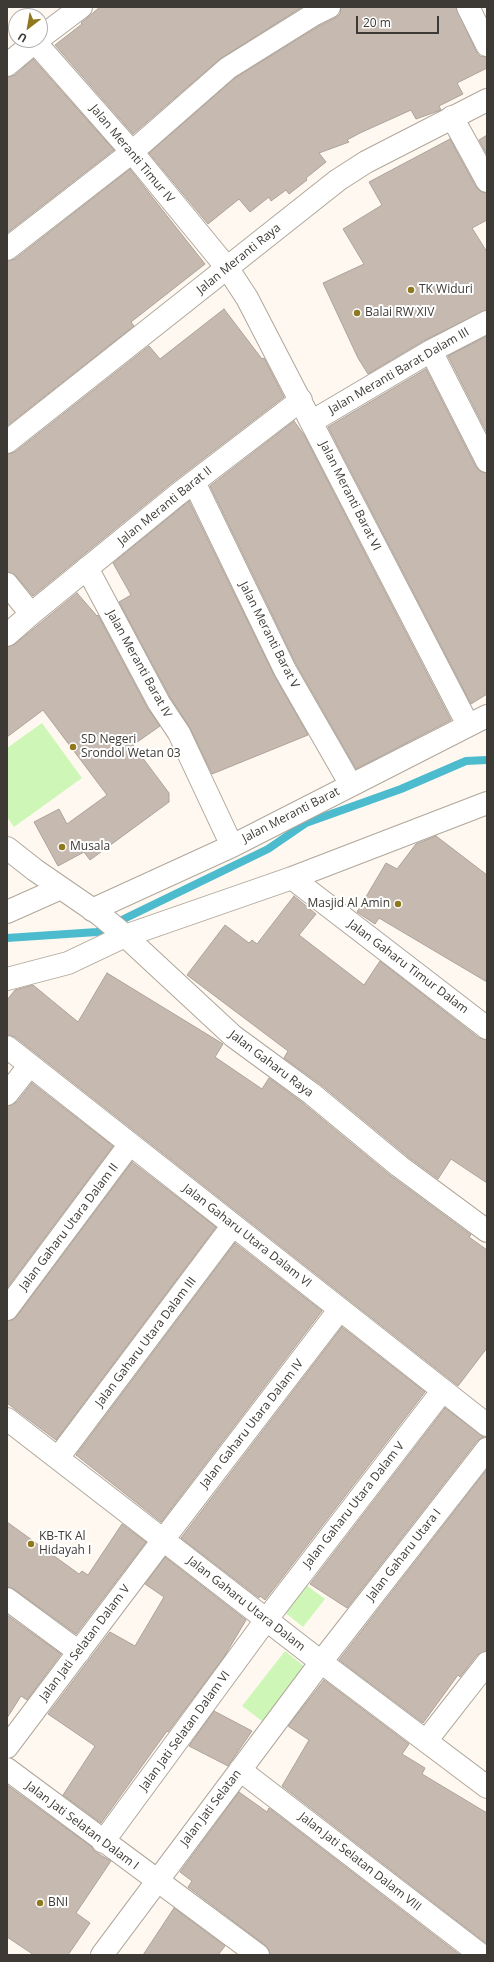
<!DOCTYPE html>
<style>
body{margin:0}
#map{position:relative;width:494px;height:1962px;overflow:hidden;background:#fef8f1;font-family:"Open Sans",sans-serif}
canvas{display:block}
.frame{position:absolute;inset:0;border:8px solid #3d3a35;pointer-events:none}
.north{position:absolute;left:8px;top:8px;width:40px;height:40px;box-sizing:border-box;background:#fff;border:1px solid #b1b0ae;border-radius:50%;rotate:211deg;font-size:11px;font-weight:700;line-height:16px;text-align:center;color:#3d3a35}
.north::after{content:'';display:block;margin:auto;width:14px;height:18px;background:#8f781d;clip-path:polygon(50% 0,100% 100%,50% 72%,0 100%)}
.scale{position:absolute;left:356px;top:16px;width:83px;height:18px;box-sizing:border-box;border:2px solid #3d3a35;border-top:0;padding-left:5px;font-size:12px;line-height:14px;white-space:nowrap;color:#3d3a35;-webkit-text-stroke:3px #fff;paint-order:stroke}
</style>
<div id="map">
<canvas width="494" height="1962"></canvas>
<div class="frame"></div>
<div class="north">U</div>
<div class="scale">20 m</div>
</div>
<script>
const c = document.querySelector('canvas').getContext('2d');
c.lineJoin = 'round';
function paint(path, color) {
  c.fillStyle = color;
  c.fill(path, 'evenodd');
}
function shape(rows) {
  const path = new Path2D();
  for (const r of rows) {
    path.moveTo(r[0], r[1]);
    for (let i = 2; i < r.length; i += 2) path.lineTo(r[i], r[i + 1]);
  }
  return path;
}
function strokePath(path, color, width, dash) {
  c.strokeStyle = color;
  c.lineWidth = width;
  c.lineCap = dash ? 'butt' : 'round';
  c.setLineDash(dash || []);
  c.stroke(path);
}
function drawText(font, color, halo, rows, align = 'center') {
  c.font = font + ' "Open Sans",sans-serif';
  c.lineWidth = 4;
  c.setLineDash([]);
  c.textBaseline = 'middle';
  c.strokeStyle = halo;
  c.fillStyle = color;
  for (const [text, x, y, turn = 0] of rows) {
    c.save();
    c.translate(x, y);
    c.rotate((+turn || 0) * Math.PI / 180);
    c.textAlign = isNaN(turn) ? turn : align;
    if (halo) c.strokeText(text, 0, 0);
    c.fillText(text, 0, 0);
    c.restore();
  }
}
paint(shape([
 [42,723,82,778,14,827,7,817,7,748],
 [305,1584,325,1599,303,1627,283,1611],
 [285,1651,309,1670,266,1724,242,1706]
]), '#cef7b7');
strokePath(shape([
 [7,938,97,932,268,849,306,823,401,789,466,761,487,760]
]), '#4cbbcd', 8);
const building = shape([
 [100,7,302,7,220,59,133,134,55,45,82,24,81,23,100,7],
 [341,7,456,7,476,51,480,56,487,57,487,68,457,83,463,94,439,106,441,110,416,119,411,110,360,133,347,140,349,142,319,153,326,162,306,178,307,180,289,194,286,190,271,201,269,197,250,212,239,199,208,224,149,153,235,78,319,26,335,18,340,14,341,7],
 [33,59,114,150,7,233,7,77,15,75,33,59],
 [487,135,487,155,479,140,487,135],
 [450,139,476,187,481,192,487,193,487,220,472,228,487,252,487,310,425,340,368,374,358,358,323,283,364,264,343,229,382,205,369,182,450,139],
 [130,169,205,264,131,322,134,326,7,426,7,261,15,259,130,169],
 [224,309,262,359,264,358,284,397,169,485,33,596,16,576,7,572,7,454,15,452,149,346,160,359,224,309],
 [487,336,487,433,448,356,487,336],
 [426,369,476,467,481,472,487,473,487,694,471,704,328,427,426,369],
 [294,421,304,435,451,720,356,769,296,664,210,486,294,421],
 [189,501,274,675,308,735,212,774,190,728,170,697,119,602,131,595,113,563,189,501],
 [77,593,97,616,98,615,148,709,160,726,133,745,169,793,169,802,90,860,84,852,58,866,34,822,59,809,67,824,107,795,43,710,7,737,7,647,15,644,77,593],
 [436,836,487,875,487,982,379,918,375,924,357,912,386,863,397,869,416,844,436,836],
 [294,896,316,914,299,935,364,985,380,961,479,1038,487,1040,487,1183,451,1159,438,1179,407,1156,320,1084,284,1058,288,1051,187,975,225,925,249,943,252,940,257,944,294,896],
 [107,973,223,1044,215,1057,262,1089,269,1078,304,1104,391,1176,471,1235,469,1237,487,1250,487,1348,458,1386,15,1037,7,1035,7,1000,15,990,33,985,78,1022,107,973],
 [32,1083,113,1146,7,1288,7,1106,17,1102,32,1083],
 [132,1162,216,1227,56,1440,7,1403,7,1321,12,1320,17,1316,132,1162],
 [235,1243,322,1311,161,1522,76,1455,235,1243],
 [342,1327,425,1392,265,1600,260,1596,259,1598,181,1538,342,1327],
 [445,1408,484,1437,477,1441,347,1608,310,1584,445,1408],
 [487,1469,487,1651,477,1655,460,1677,458,1675,423,1723,339,1660,487,1469],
 [7,1522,79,1574,82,1571,88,1575,122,1524,146,1542,76,1634,14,1589,7,1587,7,1522],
 [165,1557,246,1620,224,1657,168,1732,167,1731,101,1823,63,1795,95,1746,48,1714,110,1632,135,1646,164,1597,145,1584,165,1557],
 [7,1615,61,1654,27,1700,21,1696,7,1718,7,1615],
 [324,1680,409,1744,402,1754,425,1768,422,1774,487,1813,487,1944,282,1786,309,1740,288,1726,324,1680],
 [214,1711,252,1731,228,1766,189,1746,214,1711],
 [7,1785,92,1847,95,1852,111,1861,76,1913,90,1923,68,1955,34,1955,7,1937,7,1785],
 [239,1792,267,1812,269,1808,460,1955,270,1955,269,1950,265,1945,188,1887,192,1881,180,1872,239,1792],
 [174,1908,225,1946,218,1955,143,1955,174,1908]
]);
paint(building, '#c6b9af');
strokePath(building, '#aea299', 1);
const street = shape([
 [468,7,487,45],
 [40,38,81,7],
 [35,42,132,152,228,269,247,298,468,725],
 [7,65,37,40],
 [452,117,487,181],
 [7,249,132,152,228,68,313,15,329,7],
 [431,351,487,461],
 [311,422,431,351,487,322],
 [194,482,285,670,351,785],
 [87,568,159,703,179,733,232,846],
 [7,584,31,614],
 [7,635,31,614,177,495,301,400],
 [7,848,35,870,99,914,122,933,233,1036,312,1094,399,1166,487,1231],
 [292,878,487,1028],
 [92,910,232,846,487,716],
 [7,912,61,888],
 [7,979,68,963,125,936,292,878,487,803],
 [7,1047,487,1425],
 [7,1094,30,1065],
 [7,1309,130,1144],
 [7,1419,321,1662,487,1787],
 [58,1458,233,1225],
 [7,1599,79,1652],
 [426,1741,487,1663],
 [7,1747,163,1540,340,1309],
 [7,1769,258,1955],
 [240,1770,481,1955],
 [103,1842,266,1620,443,1390],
 [102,1955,321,1662,487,1449]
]);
const secondary = shape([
 [7,442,338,180,366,162,487,100]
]);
strokePath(street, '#b0a79b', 24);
strokePath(secondary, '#b0a79b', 24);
strokePath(street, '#fff', 22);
strokePath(secondary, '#fff', 22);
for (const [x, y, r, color] of [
 [411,290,4,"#8f781d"],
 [357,313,4,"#8f781d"],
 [73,747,4,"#8f781d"],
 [62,847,4,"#8f781d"],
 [398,904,4,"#8f781d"],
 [31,1544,4,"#8f781d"],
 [40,1903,4,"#8f781d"]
]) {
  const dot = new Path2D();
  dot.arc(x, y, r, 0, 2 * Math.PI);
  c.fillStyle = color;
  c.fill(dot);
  strokePath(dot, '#fff', 1.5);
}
drawText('12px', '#3d3a35', '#fff', [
 ["Jalan Meranti Timur IV",132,154,50],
 ["Jalan Meranti Raya",239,259,-39],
 ["Jalan Meranti Barat Dalam III",399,371,-30],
 ["Jalan Meranti Barat VI",350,496,63],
 ["Jalan Meranti Barat II",165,506,-39],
 ["Jalan Meranti Barat V",269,635,63],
 ["Jalan Meranti Barat IV",139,664,61],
 ["Jalan Meranti Barat",291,815,-27],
 ["Jalan Gaharu Timur Dalam",408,967,37],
 ["Jalan Gaharu Raya",271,1064,37],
 ["Jalan Gaharu Utara Dalam II",69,1227,-53],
 ["Jalan Gaharu Utara Dalam VI",247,1236,38],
 ["Jalan Gaharu Utara Dalam III",146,1342,-53],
 ["Jalan Gaharu Utara Dalam IV",252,1424,-52],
 ["Jalan Gaharu Utara Dalam V",354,1505,-52],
 ["Jalan Gaharu Utara I",404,1555,-52],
 ["Jalan Gaharu Utara Dalam",246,1604,38],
 ["Jalan Jati Selatan Dalam V",85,1643,-53],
 ["Jalan Jati Selatan Dalam VI",185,1731,-54],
 ["Jalan Jati Selatan",211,1808,-53],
 ["Jalan Jati Selatan Dalam I",82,1826,37],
 ["Jalan Jati Selatan Dalam VIII",360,1862,38]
]);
drawText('12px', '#3d3a35', '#fff', [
 ["TK Widuri",419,290],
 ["Balai RW XIV",365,313],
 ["SD Negeri",81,740],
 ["Srondol Wetan 03",81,754],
 ["Musala",70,847],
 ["Masjid Al Amin",390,904,"right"],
 ["KB-TK Al",39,1537],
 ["Hidayah I",39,1551],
 ["BNI",48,1903]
], 'left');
</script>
